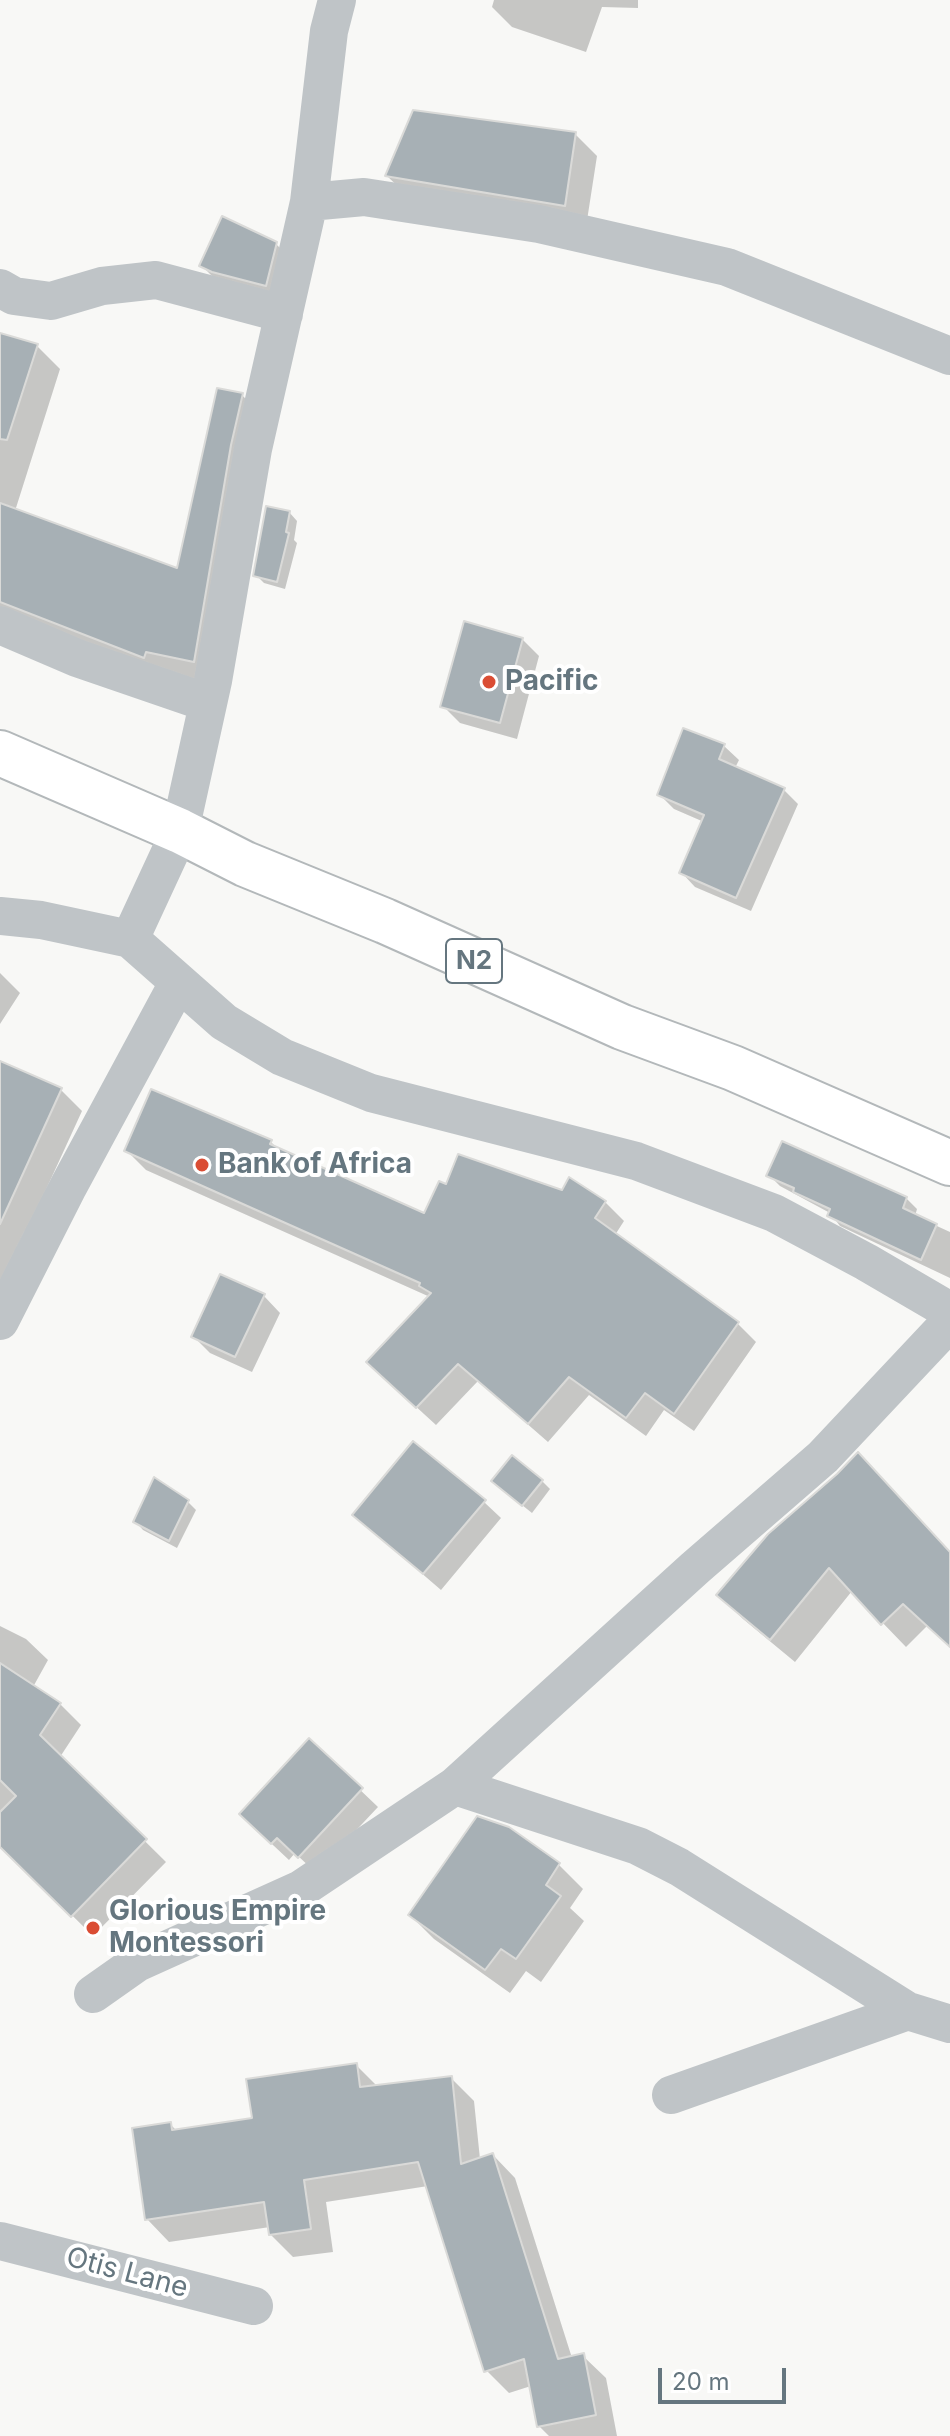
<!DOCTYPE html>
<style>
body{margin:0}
#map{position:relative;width:950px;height:2436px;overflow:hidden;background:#f8f8f6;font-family:Inter,sans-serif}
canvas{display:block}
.scale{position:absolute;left:658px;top:2368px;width:128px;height:36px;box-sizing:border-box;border:4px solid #65767f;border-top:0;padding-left:10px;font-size:24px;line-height:28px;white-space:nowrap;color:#65767f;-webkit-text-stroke:6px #fff;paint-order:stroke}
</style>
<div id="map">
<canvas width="950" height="2436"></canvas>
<div class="scale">20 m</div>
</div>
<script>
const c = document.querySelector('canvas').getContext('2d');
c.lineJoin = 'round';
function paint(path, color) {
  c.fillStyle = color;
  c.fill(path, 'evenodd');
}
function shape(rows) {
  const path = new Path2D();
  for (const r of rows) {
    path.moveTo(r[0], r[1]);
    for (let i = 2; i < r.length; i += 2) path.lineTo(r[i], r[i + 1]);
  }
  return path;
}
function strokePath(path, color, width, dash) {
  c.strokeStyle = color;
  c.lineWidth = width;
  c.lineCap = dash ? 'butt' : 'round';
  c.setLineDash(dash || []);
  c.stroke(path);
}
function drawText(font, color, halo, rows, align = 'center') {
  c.font = font + ' Inter,sans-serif';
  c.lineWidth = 8;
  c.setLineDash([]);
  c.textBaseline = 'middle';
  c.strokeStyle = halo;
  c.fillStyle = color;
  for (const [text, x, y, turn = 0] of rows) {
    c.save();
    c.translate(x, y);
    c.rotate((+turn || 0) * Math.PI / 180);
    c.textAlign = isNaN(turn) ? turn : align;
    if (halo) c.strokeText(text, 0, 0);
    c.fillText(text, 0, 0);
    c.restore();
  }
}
paint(shape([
 [494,0,638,0,638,8,602,7,586,52,512,27,492,7],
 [575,134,597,156,586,227,409,197,387,176],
 [276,244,293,261,283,302,219,283,202,266],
 [0,345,37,346,60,369,15,511,179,571,242,395,265,419,217,684,169,674,0,614],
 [289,512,297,521,294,540,297,543,285,589,264,583,256,575],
 [522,639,539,656,517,739,460,723,443,706],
 [724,746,739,760,735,768,784,790,798,804,751,911,695,887,681,872,704,822,674,809,659,794],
 [0,973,20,993,0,1024],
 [0,1063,61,1090,82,1111,0,1290],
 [271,1142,280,1151,425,1216,447,1187,563,1192,570,1180,605,1202,624,1221,615,1235,737,1323,756,1342,694,1431,664,1410,646,1436,589,1395,548,1442,478,1381,436,1425,388,1381,430,1297,146,1170,127,1151],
 [769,1175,906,1198,917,1209,915,1216,950,1232,950,1278,840,1226,830,1213,780,1186],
 [264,1296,280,1313,252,1372,210,1353,193,1336],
 [542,1481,550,1489,532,1513,502,1489],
 [188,1502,196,1510,177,1548,143,1530,135,1521],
 [484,1502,501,1518,441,1590,354,1515],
 [769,1536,950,1553,950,1647,927,1626,906,1647,852,1591,795,1662,743,1619,719,1595],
 [0,1626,26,1639,48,1660,33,1687,60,1704,81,1725,60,1757,166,1862,93,1936,5,1849,0,1825],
 [309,1741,378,1807,316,1873,295,1853,289,1860,258,1831],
 [508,1829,559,1865,583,1889,570,1908,584,1921,541,1982,526,1971,510,1993,434,1939,410,1915],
 [356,2065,378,2087,451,2078,474,2101,480,2159,493,2155,515,2178,572,2358,583,2356,606,2378,617,2436,549,2436,539,2426,531,2386,509,2393,486,2370,428,2186,326,2202,333,2252,293,2257,271,2235,270,2227,169,2242,147,2219,170,2124,177,2131,254,2120]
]), '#0003');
const building = shape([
 [413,110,576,132,565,206,385,176,413,110],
 [222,216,277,242,266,286,212,272,199,266,222,216],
 [0,333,38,344,7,440,0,439,0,333],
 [217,388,243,393,231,445,194,662,146,652,144,658,0,602,0,503,177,568,217,388],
 [266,506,290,511,286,532,289,533,277,582,253,576,266,506],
 [464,621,523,638,500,723,440,707,464,621],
 [683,728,725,744,719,759,785,788,736,898,679,873,704,815,657,795,683,728],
 [0,1061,62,1088,0,1224,0,1061],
 [151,1089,272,1140,270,1144,424,1213,439,1181,446,1184,458,1154,562,1190,569,1177,606,1201,595,1218,739,1322,674,1414,645,1393,626,1418,569,1377,528,1424,458,1364,416,1408,366,1362,431,1293,419,1286,420,1283,124,1151,151,1089],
 [782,1141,907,1197,903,1208,937,1224,921,1260,827,1216,830,1209,793,1192,794,1188,766,1176,782,1141],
 [220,1274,265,1294,235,1357,191,1337,220,1274],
 [413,1441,486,1500,423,1574,352,1515,413,1441],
 [858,1452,950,1552,950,1647,903,1604,881,1625,829,1568,770,1640,716,1595,768,1534,837,1474,858,1452],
 [512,1455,543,1480,522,1506,491,1481,512,1455],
 [154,1477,189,1500,169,1541,133,1522,154,1477],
 [0,1663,61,1703,40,1735,147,1839,71,1917,0,1847,0,1812,16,1796,0,1780,0,1663],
 [309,1738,363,1788,298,1858,277,1838,271,1844,239,1814,309,1738],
 [477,1816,509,1827,560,1863,546,1885,561,1896,516,1959,501,1949,485,1970,408,1915,477,1816],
 [357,2063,360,2087,452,2076,461,2164,493,2153,558,2359,584,2353,596,2415,537,2427,524,2359,484,2372,418,2162,304,2180,311,2229,269,2235,264,2202,145,2220,132,2128,171,2122,172,2130,252,2118,246,2079,357,2063]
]);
paint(building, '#a7b0b5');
strokePath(building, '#dadad8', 2);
const highway = shape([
 [0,753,180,831,245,864,385,921,622,1027,733,1068,950,1163]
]);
strokePath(highway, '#b3b8ba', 48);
strokePath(shape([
 [309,202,364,197,539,224,727,267,950,356],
 [0,288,14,296,51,301,102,286,156,280,284,314],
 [0,625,77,658,208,703],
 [0,916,41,920,130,939,180,831,213,681,253,449,309,202,329,31,337,0],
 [130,939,224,1022,282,1057,371,1093,636,1161,774,1213,866,1262,950,1311],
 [0,1321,68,1187,178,983],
 [455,1786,638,1846,679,1867,908,2011,950,2024],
 [93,1994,137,1963,301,1889,455,1786,695,1568,823,1457,950,1322],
 [671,2095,908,2011],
 [0,2241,254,2306]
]), '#bfc4c7', 38);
strokePath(highway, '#fff', 44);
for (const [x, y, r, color] of [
 [489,682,8,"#da4d34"],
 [202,1165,8,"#da4d34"],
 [93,1928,8,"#da4d34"]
]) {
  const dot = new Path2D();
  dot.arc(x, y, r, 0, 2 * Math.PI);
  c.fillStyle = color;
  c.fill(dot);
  strokePath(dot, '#fff', 3);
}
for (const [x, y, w] of [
 [474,961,56]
]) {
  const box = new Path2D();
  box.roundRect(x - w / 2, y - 22, w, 44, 6);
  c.fillStyle = '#fff';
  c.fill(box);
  strokePath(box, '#65767f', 2);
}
drawText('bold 26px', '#65767f', null, [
 ["N2",474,961]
]);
drawText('bold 28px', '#65767f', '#fff', [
 ["Pacific",505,682],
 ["Bank of Africa",218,1165],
 ["Glorious Empire",109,1912],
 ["Montessori",109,1944]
], 'left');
drawText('28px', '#65767f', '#fff', [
 ["Otis Lane",127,2273,15]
]);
</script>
